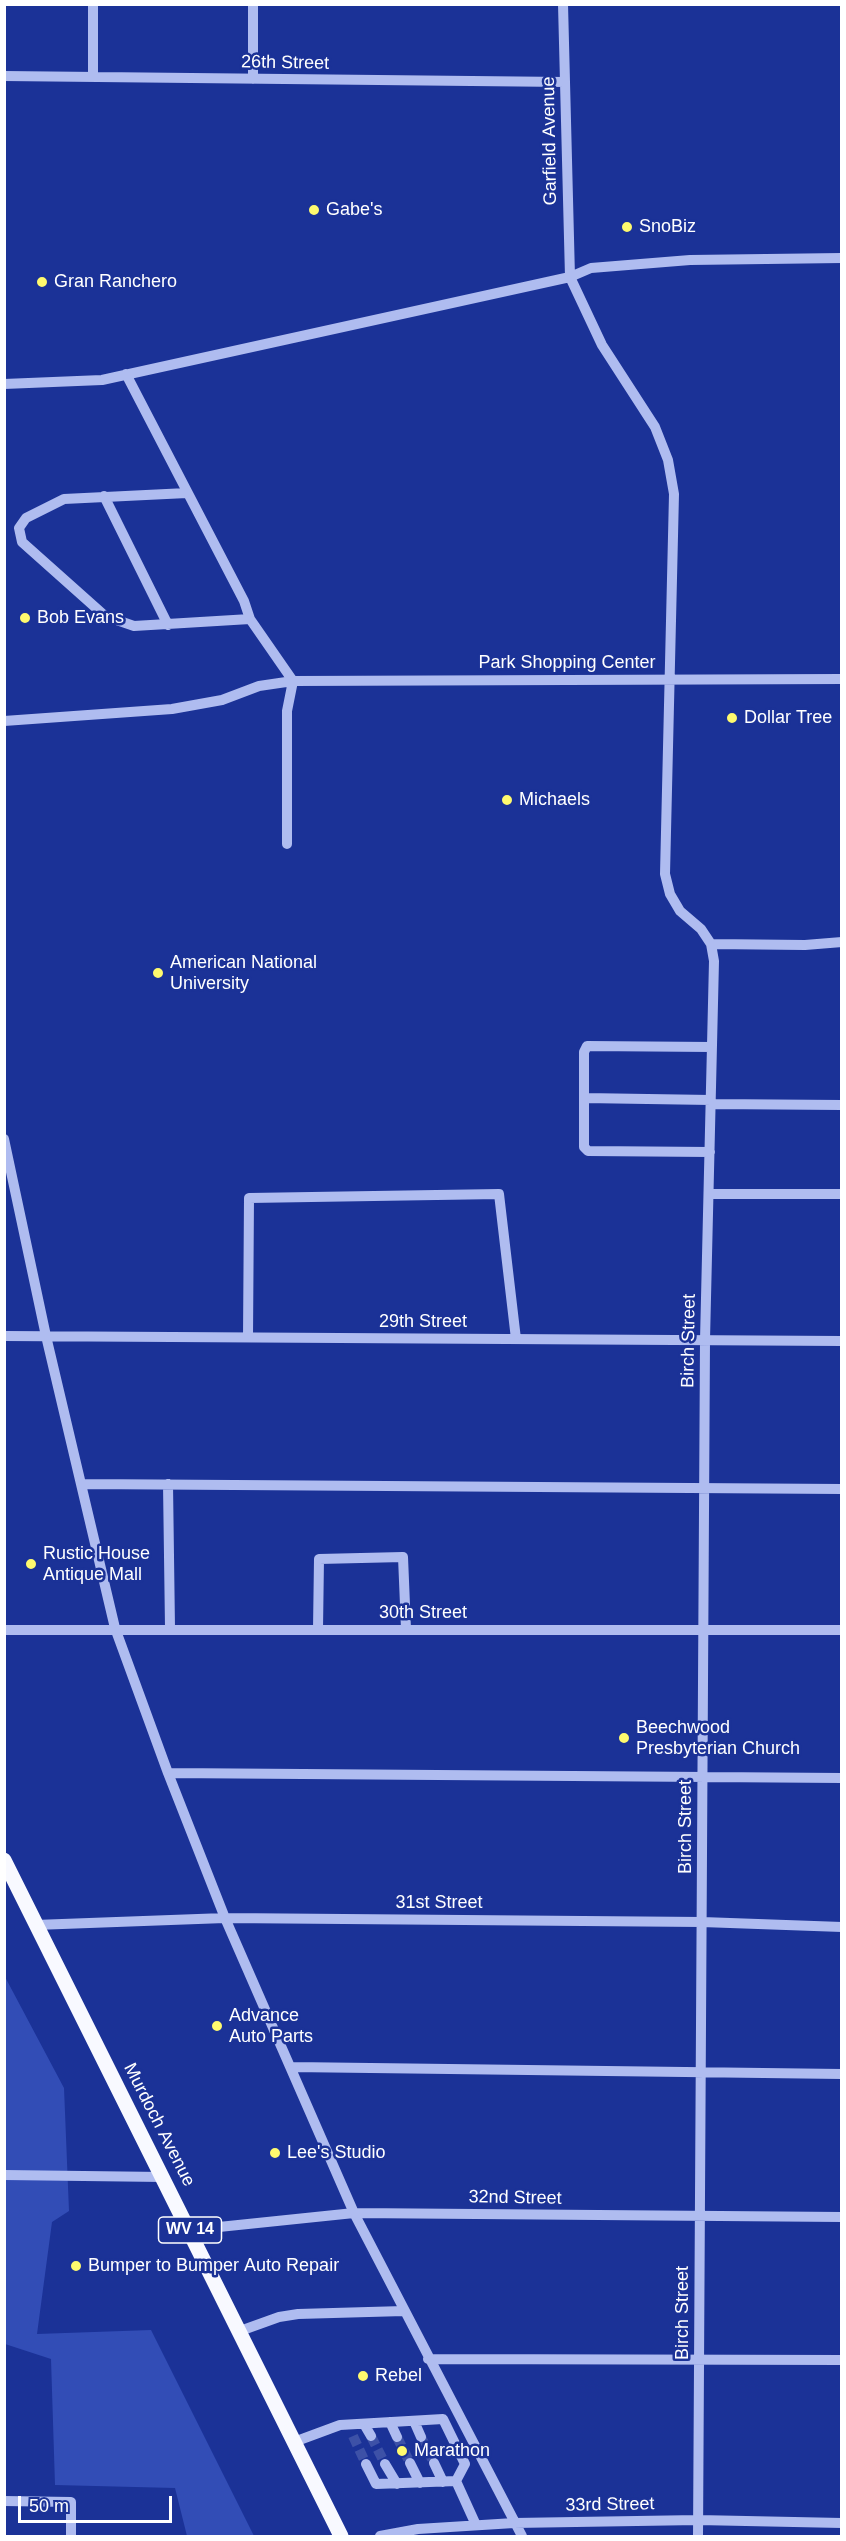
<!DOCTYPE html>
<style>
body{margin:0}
#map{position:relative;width:846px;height:2541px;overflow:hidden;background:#1b3297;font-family:Arial,sans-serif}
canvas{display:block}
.frame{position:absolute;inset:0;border:6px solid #fff;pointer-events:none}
.scale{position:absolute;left:18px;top:2496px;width:154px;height:27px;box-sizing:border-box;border:3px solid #fff;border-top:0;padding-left:8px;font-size:18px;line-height:21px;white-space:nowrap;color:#fff;-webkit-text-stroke:4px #1b3297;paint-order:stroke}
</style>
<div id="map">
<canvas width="846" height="2541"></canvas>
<div class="frame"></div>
<div class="scale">50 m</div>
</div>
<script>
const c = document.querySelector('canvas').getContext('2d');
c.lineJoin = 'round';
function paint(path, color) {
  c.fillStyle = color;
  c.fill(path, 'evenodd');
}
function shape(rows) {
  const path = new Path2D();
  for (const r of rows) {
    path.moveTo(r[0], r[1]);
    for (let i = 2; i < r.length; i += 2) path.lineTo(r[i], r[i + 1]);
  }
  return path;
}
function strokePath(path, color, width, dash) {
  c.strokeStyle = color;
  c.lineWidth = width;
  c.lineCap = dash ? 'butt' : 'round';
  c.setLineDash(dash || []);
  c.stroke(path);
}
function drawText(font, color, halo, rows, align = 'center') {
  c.font = font + ' Arial,sans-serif';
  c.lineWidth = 5;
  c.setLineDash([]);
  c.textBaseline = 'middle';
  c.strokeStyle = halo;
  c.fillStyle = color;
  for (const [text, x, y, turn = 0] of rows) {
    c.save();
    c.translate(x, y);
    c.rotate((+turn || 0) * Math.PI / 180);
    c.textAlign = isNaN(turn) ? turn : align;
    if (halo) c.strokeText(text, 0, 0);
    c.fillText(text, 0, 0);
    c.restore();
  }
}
paint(shape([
 [4,1975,64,2088,69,2211,52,2222,37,2334,151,2330,254,2536,187,2536,175,2488,55,2485,51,2359,5,2344]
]), '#324db6');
strokePath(shape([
 [353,2436,366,2464],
 [371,2436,385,2464],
 [397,2437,410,2463],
 [421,2437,434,2463]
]), '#3d51a7', 10, [10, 5]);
strokePath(shape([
 [93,4,93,77],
 [253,4,253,79],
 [563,4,570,277,602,345,655,427,668,460,674,494,665,874,670,894,680,911,701,929,711,944,714,961,705,1340,698,2536],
 [4,76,565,82],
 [126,374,244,601,250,619,293,681,287,711,287,844],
 [4,384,102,380,570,277,591,268,690,260,842,258],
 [187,493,64,499,26,518,19,528,22,542,105,616,134,626,250,619],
 [104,496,168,625],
 [4,721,172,709,222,700,259,686,293,681,842,679],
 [711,944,805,945,842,942],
 [584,1098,584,1052,587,1046,712,1047],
 [711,1104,842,1105],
 [4,1139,46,1336,115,1628,168,1773,225,1918,354,2213,522,2536],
 [710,1152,588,1151,584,1147,584,1098,711,1100],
 [709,1194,842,1194],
 [4,1336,842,1341],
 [248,1337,249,1198,499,1194,516,1339],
 [82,1484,842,1489],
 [168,1484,170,1628],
 [318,1629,319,1559,403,1557,406,1629],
 [4,1630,842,1630],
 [168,1773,842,1778],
 [35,1925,225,1918,702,1922,842,1927],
 [292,2067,842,2074],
 [4,2175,163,2177],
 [190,2230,354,2213,842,2217],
 [240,2331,279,2317,298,2314,404,2311],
 [428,2359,842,2360],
 [414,2421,421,2437],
 [390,2422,397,2437],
 [364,2424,371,2436],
 [294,2442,340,2425,443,2419,465,2464,456,2481,476,2525],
 [410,2463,420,2483],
 [434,2463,443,2482],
 [366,2464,376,2484,456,2481],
 [385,2464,397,2484],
 [4,2501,71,2502,71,2536],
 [380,2536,418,2529,514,2523,698,2520,842,2523]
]), '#afbcf0', 10);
strokePath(shape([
 [4,1860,341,2536]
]), '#f8f9ff', 15);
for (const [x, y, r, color] of [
 [314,210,6,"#fffa6e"],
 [627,227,6,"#fffa6e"],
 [42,282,6,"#fffa6e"],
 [25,618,6,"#fffa6e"],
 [732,718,6,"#fffa6e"],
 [507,800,6,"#fffa6e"],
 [158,973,6,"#fffa6e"],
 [31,1564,6,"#fffa6e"],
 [624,1738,6,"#fffa6e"],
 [217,2026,6,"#fffa6e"],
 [275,2153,6,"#fffa6e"],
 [76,2266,6,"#fffa6e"],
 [363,2376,6,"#fffa6e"],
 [402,2451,6,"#fffa6e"]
]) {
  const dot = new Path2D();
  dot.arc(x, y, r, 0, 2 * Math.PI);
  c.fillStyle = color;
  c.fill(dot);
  strokePath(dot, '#1b3297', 2);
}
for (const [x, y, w] of [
 [190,2230,63]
]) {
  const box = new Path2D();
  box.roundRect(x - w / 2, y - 13, w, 26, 4.5);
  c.fillStyle = '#1b3297';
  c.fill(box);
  strokePath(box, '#fff', 1.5);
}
drawText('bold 16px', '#fff', null, [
 ["WV 14",190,2230]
]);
drawText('18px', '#fff', '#1b3297', [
 ["26th Street",285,63,1],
 ["Garfield Avenue",550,141,-91],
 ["Park Shopping Center",567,663],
 ["29th Street",423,1322],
 ["Birch Street",689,1341,-89],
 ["30th Street",423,1613],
 ["Birch Street",686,1827,-90],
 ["31st Street",439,1903],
 ["Murdoch Avenue",159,2125,63],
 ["32nd Street",515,2198,1],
 ["Birch Street",683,2313,-90],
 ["33rd Street",610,2505,-1]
]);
drawText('18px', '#fff', '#1b3297', [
 ["Gabe's",326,210],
 ["SnoBiz",639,227],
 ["Gran Ranchero",54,282],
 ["Bob Evans",37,618],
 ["Dollar Tree",744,718],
 ["Michaels",519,800],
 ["American National",170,963],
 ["University",170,984],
 ["Rustic House",43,1554],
 ["Antique Mall",43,1575],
 ["Beechwood",636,1728],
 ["Presbyterian Church",636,1749],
 ["Advance",229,2016],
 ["Auto Parts",229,2037],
 ["Lee's Studio",287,2153],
 ["Bumper to Bumper Auto Repair",88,2266],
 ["Rebel",375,2376],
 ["Marathon",414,2451]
], 'left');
</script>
